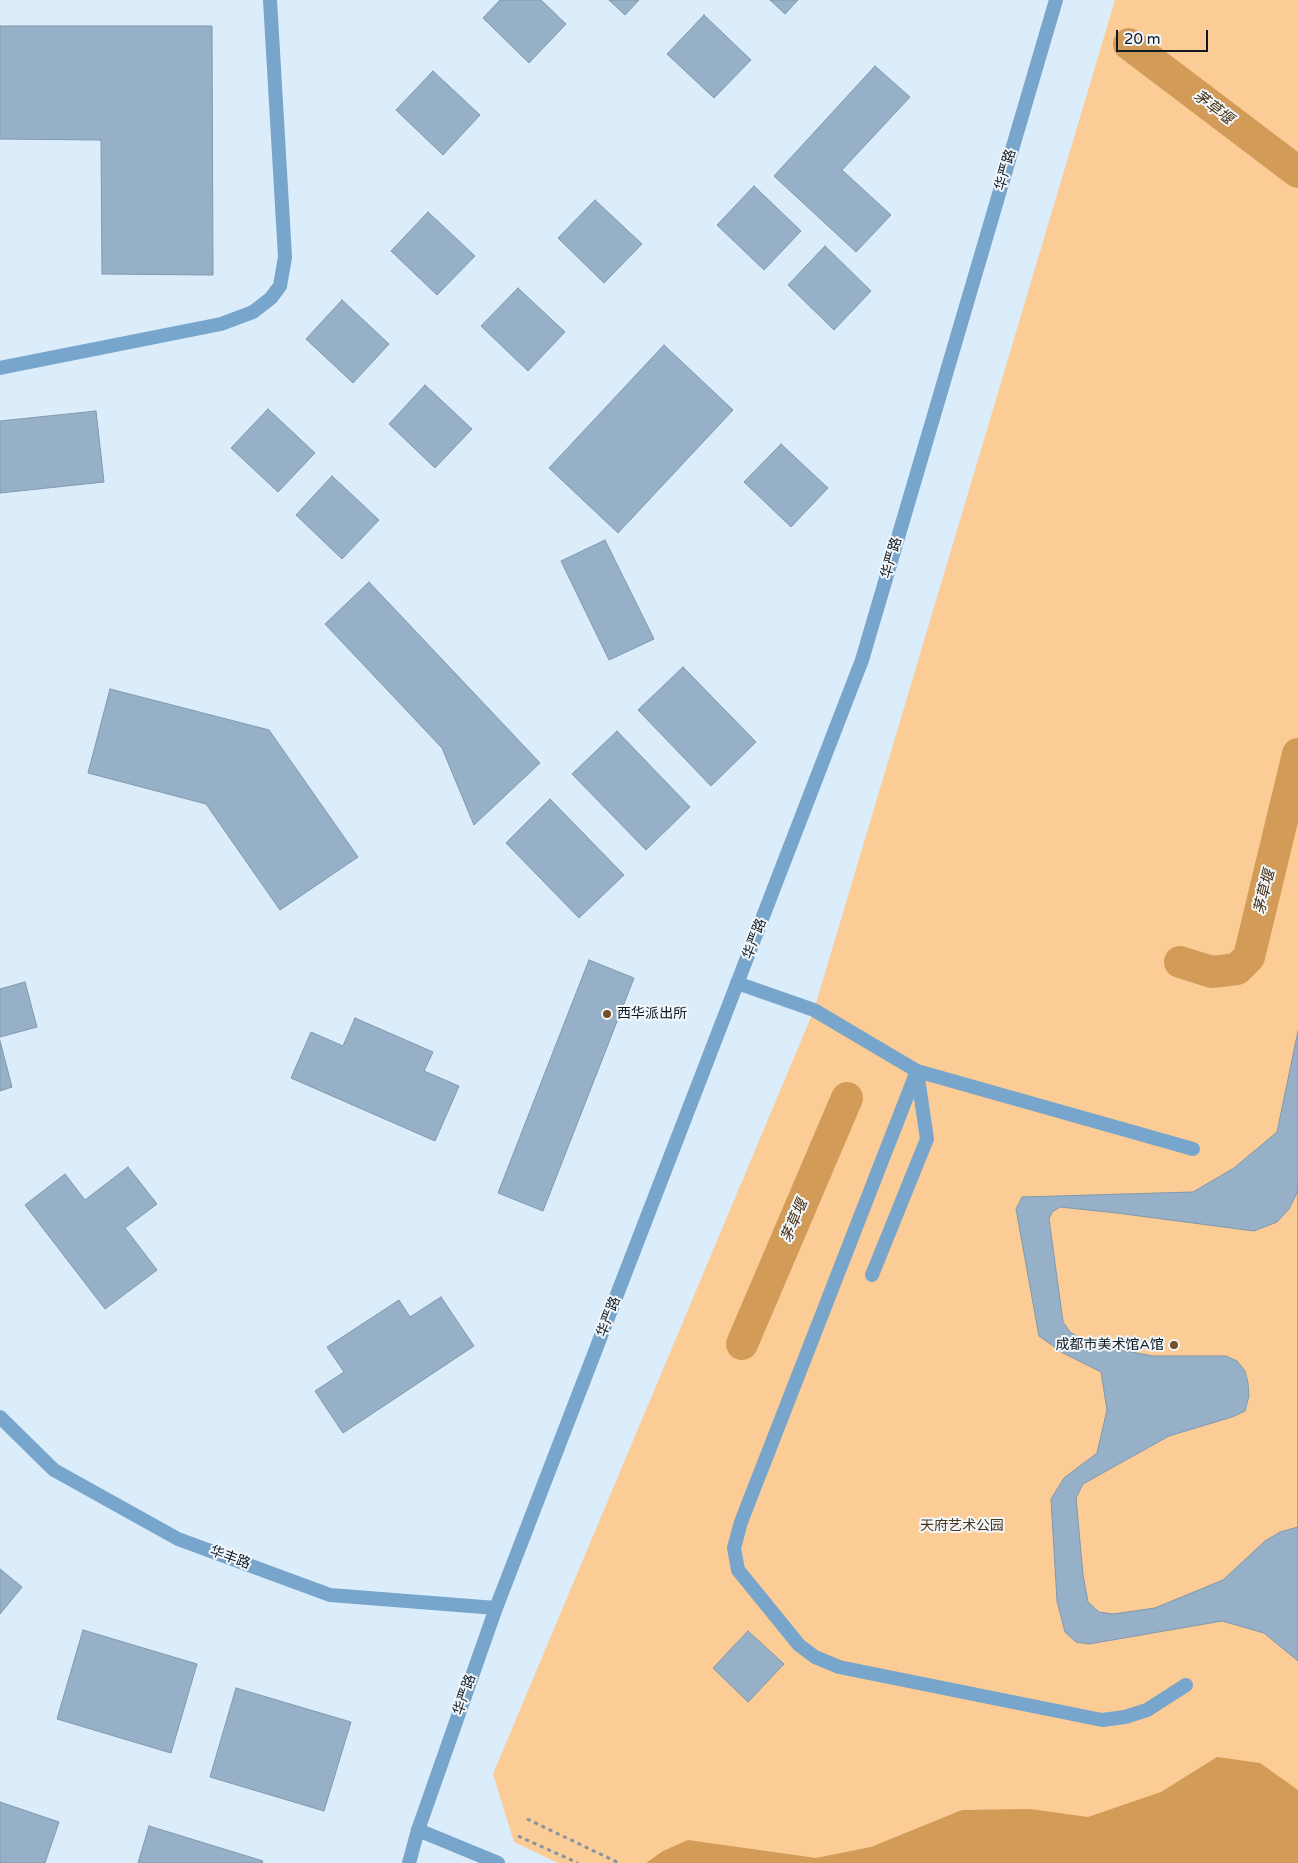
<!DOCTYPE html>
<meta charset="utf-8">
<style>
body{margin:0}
#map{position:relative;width:1298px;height:1863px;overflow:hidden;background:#dbecfa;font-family:"Varela Round",sans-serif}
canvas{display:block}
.scale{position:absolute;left:1116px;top:30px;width:92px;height:22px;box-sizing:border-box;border:2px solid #101922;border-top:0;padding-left:6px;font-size:15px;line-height:18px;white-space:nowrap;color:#101922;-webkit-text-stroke:4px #f2f7fc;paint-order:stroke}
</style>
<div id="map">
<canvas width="1298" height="1863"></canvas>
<div class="scale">20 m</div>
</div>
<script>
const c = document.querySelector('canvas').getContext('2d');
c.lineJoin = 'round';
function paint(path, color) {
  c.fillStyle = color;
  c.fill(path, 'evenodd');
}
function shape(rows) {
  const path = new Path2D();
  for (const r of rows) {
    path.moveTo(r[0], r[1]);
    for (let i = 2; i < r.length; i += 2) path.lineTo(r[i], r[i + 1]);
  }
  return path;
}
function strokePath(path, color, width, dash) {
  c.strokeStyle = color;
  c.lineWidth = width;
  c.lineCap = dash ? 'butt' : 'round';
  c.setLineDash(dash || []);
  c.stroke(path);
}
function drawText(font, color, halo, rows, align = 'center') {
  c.font = font + ' "Varela Round","Noto Sans SC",sans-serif';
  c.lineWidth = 4;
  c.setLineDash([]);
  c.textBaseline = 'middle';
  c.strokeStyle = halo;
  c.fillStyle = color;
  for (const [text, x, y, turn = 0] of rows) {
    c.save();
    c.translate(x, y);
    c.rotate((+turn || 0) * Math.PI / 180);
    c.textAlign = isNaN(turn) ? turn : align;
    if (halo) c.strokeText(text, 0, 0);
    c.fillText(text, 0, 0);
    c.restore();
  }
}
paint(shape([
 [1115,0,1298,0,1298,1863,558,1863,514,1842,493,1774,814,1010]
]), '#fbcc95');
paint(shape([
 [1217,1757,1260,1763,1298,1790,1298,1863,646,1863,663,1851,688,1840,816,1858,871,1847,962,1810,1030,1809,1088,1817,1161,1792]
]), '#d29b57');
strokePath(shape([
 [1129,44,1298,172],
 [1180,962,1212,972,1237,969,1249,957,1298,754],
 [742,1344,847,1098]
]), '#d29b57', 32);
const building = shape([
 [500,0,541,0,566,24,529,63,483,18,500,0],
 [609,0,639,0,625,15,609,0],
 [770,0,798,0,785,14,770,0],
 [704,15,751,60,714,98,667,54,704,15],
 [0,26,212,26,213,275,102,274,101,140,0,139,0,26],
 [875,66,910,97,842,170,891,215,856,252,774,176,875,66],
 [433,71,480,115,443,155,396,110,433,71],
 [754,186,801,231,764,270,717,225,754,186],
 [595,200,642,244,604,283,558,238,595,200],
 [428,212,475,256,437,295,391,251,428,212],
 [825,246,871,291,834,330,788,285,825,246],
 [518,288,565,332,528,371,481,326,518,288],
 [342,300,389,344,353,383,306,339,342,300],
 [664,345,733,410,618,533,549,468,664,345],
 [425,385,472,429,435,468,389,424,425,385],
 [268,409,315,453,278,492,231,448,268,409],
 [96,411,104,482,0,493,0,421,96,411],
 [781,444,828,488,791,527,744,482,781,444],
 [332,476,379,520,342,559,296,515,332,476],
 [605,540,654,639,609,660,561,561,605,540],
 [369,582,540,763,474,825,442,748,325,624,369,582],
 [683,667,756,742,711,786,638,710,683,667],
 [110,689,269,730,358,857,280,910,206,804,88,773,110,689],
 [617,731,690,807,646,850,572,774,617,731],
 [550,799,624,875,579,918,506,843,550,799],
 [589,960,634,978,543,1211,498,1193,589,960],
 [25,982,37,1027,0,1037,0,989,25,982],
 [355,1018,433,1052,424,1071,459,1086,435,1141,291,1078,311,1032,343,1046,355,1018],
 [1298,1031,1298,1661,1264,1633,1222,1621,1089,1644,1076,1642,1065,1632,1057,1601,1051,1499,1064,1478,1097,1453,1107,1410,1101,1372,1063,1353,1039,1336,1016,1209,1022,1197,1193,1192,1234,1168,1277,1132,1298,1031],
 [0,1041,12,1087,0,1091,0,1041],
 [128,1167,157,1204,125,1228,157,1270,105,1309,25,1205,65,1174,85,1200,128,1167],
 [1298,1183,1298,1527,1280,1532,1265,1541,1223,1580,1155,1608,1113,1614,1099,1612,1088,1602,1083,1575,1076,1498,1083,1484,1169,1436,1232,1417,1245,1411,1249,1396,1248,1383,1245,1371,1237,1361,1226,1356,1153,1356,1110,1348,1084,1340,1070,1332,1063,1322,1049,1219,1052,1212,1060,1207,1117,1213,1254,1231,1277,1222,1289,1209,1297,1193,1298,1183],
 [441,1297,474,1346,343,1433,315,1391,344,1372,327,1347,399,1300,410,1317,441,1297],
 [0,1569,22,1587,0,1614,0,1569],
 [83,1630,197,1664,171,1753,57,1719,83,1630],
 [748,1631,784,1664,748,1702,713,1668,748,1631],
 [236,1688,351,1722,324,1811,210,1777,236,1688],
 [0,1802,59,1822,45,1863,0,1863,0,1802],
 [149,1826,263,1861,262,1863,138,1863,149,1826]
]);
paint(building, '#96b0c7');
strokePath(building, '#8099af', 1);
strokePath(shape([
 [527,1819,619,1863],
 [518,1836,578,1863]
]), '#8795a1', 3, [4, 4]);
strokePath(shape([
 [737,983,814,1010,917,1071,1193,1149],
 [872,1275,927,1139,917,1071,741,1522,734,1548,738,1570,799,1645,815,1657,839,1667,1102,1720,1125,1717,1147,1710,1186,1685]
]), '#77a5cb', 14);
strokePath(shape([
 [0,368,221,324,253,312,271,298,280,286,285,257,270,0],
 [0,1417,54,1470,178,1539,330,1595,496,1608],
 [418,1830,498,1863]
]), '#77a5cb', 14);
strokePath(shape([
 [409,1863,418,1830,496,1608,862,660,1056,0]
]), '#77a5cb', 14);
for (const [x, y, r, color] of [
 [607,1014,5,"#725128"],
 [1174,1345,5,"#725128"]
]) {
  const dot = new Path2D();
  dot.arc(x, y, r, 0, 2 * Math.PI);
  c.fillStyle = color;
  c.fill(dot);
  strokePath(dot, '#f2f7fc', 2);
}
drawText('14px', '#101922', '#f2f7fc', [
 ["华严路",1006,170,-74],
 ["华严路",892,558,-74],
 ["华严路",755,939,-69],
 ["华严路",609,1317,-69],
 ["华丰路",230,1558,20],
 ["华严路",465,1695,-71]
]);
drawText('14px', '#101922', '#f2f7fc', [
 ["西华派出所",617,1014],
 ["成都市美术馆A馆",1164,1345,"right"]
], 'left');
drawText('14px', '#4e3619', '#f2f7fc', [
 ["天府艺术公园",962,1526]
]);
drawText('italic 15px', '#462f12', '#f2f7fc', [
 ["茅草堰",1213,108,37],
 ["茅草堰",1265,892,-76],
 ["茅草堰",795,1221,-67]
]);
</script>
